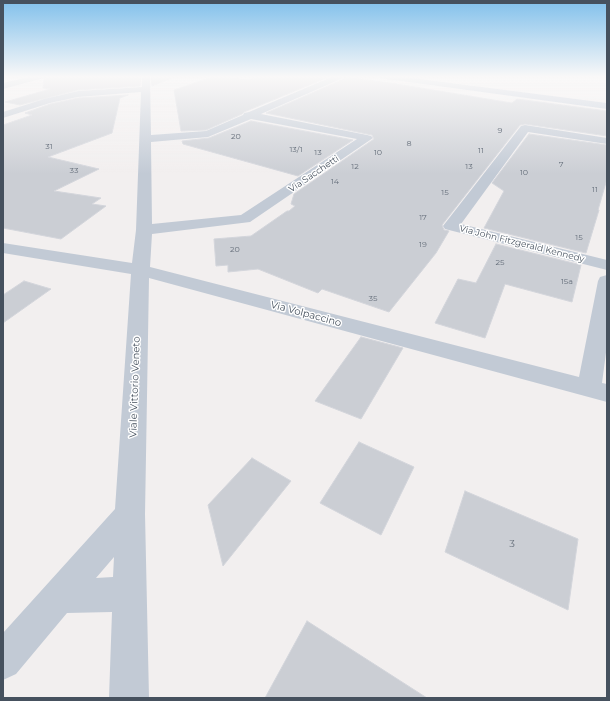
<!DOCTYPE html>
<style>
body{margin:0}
#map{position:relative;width:610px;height:701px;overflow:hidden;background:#f2efef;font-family:Montserrat,sans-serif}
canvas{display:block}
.frame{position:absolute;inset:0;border:4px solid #46515e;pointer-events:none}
</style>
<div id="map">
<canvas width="610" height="701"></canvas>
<div class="frame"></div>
</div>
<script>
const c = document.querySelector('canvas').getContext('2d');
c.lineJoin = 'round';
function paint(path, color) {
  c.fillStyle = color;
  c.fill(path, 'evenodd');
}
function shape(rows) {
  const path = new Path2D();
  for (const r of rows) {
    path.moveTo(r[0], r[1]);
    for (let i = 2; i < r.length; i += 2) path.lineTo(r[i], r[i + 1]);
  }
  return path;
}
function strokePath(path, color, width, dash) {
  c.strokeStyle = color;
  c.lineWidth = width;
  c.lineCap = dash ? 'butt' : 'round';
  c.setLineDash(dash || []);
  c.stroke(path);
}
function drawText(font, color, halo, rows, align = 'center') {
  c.font = font + ' Montserrat,sans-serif';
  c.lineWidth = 3;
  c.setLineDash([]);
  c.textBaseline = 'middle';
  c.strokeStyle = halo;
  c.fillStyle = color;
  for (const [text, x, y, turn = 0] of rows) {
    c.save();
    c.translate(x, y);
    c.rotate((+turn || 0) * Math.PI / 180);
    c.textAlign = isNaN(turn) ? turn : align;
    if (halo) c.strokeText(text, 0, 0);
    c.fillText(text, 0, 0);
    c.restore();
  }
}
const building = shape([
 [46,76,141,76,140,86,78,90,20,105,5,102,50,89,43,88,44,80,46,76],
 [151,76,171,76,172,78,152,86,151,76],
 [215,76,249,80,261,76,331,76,244,112,242,114,206,130,181,131,174,90,215,76],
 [345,77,397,84,512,103,517,99,607,111,607,136,525,124,520,125,442,225,444,230,449,231,436,253,389,312,322,289,318,293,258,269,228,272,228,265,216,266,214,239,251,236,287,211,289,211,295,206,291,204,294,194,374,139,372,135,367,134,266,113,344,79,345,77],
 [128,95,120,98,112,133,48,157,99,169,54,191,101,198,92,204,106,206,61,239,3,228,3,125,32,115,25,113,50,104,78,98,128,95],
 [251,121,353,140,298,176,183,144,182,141,209,138,251,121],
 [529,134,607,145,607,179,598,210,599,210,586,253,484,228,504,191,492,183,529,134],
 [496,244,581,265,572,302,505,284,485,338,435,323,458,279,476,283,496,244],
 [24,281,51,289,3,323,3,295,24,281],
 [361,337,403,348,361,419,315,401,361,337],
 [359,442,414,467,381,535,320,503,359,442],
 [252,458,291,481,223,566,208,505,252,458],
 [465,491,578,539,568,610,445,552,465,491],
 [307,621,427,698,265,698,307,621]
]);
paint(building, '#cbced4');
strokePath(building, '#d3d5db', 1);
paint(shape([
 [33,76,45,76,44,78,3,89,3,83,33,76],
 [142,76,150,76,151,135,206,131,243,115,244,113,249,112,334,76,344,76,343,78,261,114,367,135,371,136,373,138,250,222,152,234,150,267,579,377,598,281,600,277,607,275,607,345,602,383,607,384,607,402,149,278,145,514,149,698,109,698,112,612,67,613,16,674,3,680,3,633,115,509,131,274,3,253,3,243,132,263,136,230,141,92,78,97,50,103,3,118,3,112,44,99,78,91,142,87,142,76],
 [251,119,357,139,241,215,152,224,151,142,208,137,251,119],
 [114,557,113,577,96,578,114,557],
 [525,125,607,138,607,144,528,132,461,224,607,260,607,270,445,229,443,226,521,126,525,125]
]), '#c2cad5');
paint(shape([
 [375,76,396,76,607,103,607,109,379,78,375,76]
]), '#c1cbd9');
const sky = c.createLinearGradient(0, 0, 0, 174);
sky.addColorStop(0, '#81c0eb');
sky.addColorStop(0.44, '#f9f8f8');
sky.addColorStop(1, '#f9f8f800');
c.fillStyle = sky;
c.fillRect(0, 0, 610, 174);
drawText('8px', '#67707c', null, [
 ["9",500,131],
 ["20",236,137],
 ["8",409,144],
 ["31",49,147],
 ["13/1",296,150],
 ["11",481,151],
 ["13",318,153],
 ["10",378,153],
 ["7",561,165],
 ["12",355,167],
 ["13",469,167],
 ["33",74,171],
 ["10",524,173],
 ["14",335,182],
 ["11",595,190],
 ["15",445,193],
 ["17",423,218],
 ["15",579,238],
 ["19",423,245],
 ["20",235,250],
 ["25",500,263],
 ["15a",567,282],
 ["35",373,299]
]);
drawText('9px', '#46515e', '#fff', [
 ["Via Sacchetti",314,174,-34],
 ["Via John Fitzgerald Kennedy",522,244,14]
]);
drawText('10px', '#46515e', '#fff', [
 ["Via Volpaccino",306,314,15],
 ["Viale Vittorio Veneto",135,387,-88]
]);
drawText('10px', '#67707c', null, [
 ["3",512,544]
]);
</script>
